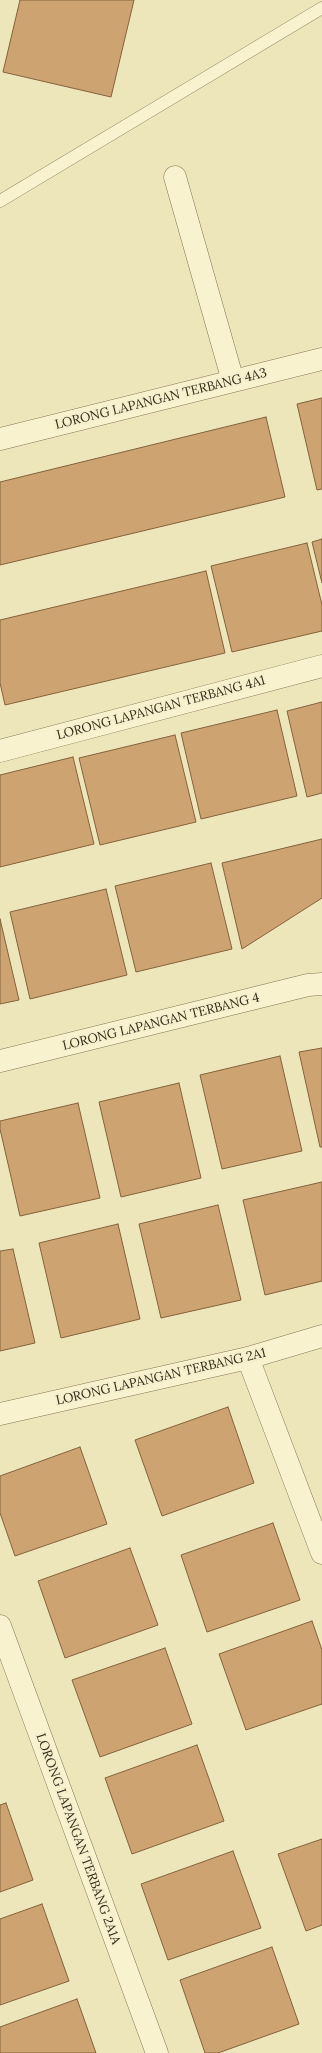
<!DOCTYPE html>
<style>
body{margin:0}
canvas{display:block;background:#eee6bb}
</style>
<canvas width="322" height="2053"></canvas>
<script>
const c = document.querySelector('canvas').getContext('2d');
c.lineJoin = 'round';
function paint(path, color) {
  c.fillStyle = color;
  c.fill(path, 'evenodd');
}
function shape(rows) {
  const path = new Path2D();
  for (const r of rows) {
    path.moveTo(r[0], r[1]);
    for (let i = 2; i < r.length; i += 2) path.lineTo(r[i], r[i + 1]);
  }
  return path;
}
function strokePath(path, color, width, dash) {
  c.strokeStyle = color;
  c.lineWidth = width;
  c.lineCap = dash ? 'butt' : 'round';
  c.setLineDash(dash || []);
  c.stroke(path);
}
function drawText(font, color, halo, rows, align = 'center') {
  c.font = font + ' Lora,serif';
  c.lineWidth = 4;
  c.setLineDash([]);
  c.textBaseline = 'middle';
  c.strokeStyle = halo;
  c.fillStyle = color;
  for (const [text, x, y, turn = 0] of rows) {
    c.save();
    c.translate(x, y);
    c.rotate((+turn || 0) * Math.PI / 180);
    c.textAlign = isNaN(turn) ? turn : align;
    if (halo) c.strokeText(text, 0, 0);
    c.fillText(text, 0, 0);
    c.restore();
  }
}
const building = shape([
 [20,0,134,0,111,97,3,72,20,0],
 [322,398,322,489,317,490,297,404,322,398],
 [266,417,285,497,0,565,0,482,266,417],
 [322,539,322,583,312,542,322,539],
 [307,543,322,605,322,631,232,652,211,566,307,543],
 [206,571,225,653,5,705,0,683,0,620,206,571],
 [322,702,322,793,307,797,287,711,322,702],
 [277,710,297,796,201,819,181,733,277,710],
 [175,735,196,822,100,845,79,758,175,735],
 [73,757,94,844,0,867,0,775,73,757],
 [322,839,322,898,242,949,222,863,322,839],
 [211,863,232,949,136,972,115,886,211,863],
 [106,889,127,975,30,999,10,912,106,889],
 [0,919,19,1000,0,1004,0,919],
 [322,1048,322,1147,320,1147,299,1052,322,1048],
 [280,1056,302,1151,222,1169,200,1075,280,1056],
 [179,1083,201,1178,121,1197,99,1102,179,1083],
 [78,1103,100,1198,20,1216,0,1129,0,1121,78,1103],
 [322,1182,322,1281,265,1295,243,1200,322,1182],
 [218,1205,241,1300,161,1318,139,1224,218,1205],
 [118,1224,140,1319,61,1338,39,1243,118,1224],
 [13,1249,35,1343,0,1351,0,1251,13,1249],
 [228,1407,254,1483,162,1516,135,1440,228,1407],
 [80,1447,107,1524,15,1556,0,1513,0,1476,80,1447],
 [273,1523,300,1600,207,1632,181,1555,273,1523],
 [130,1548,158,1625,65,1658,38,1581,130,1548],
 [312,1621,322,1650,322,1704,246,1730,219,1654,312,1621],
 [165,1648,192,1724,100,1757,72,1680,165,1648],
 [197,1745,224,1821,132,1854,105,1778,197,1745],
 [6,1803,33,1880,0,1892,0,1805,6,1803],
 [322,1839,322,1925,306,1931,278,1854,322,1839],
 [233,1851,261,1928,168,1960,141,1884,233,1851],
 [42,1904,69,1981,0,2005,0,1919,42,1904],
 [272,1947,299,2024,218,2053,205,2053,180,1980,272,1947],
 [77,1999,96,2053,0,2053,0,2027,77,1999]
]);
paint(building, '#cda471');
strokePath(building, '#84623b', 1);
const lane = shape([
 [0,201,322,8]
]);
const street = shape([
 [175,177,233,381],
 [0,439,322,359],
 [0,751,322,666],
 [0,1061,308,985,322,984],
 [248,1358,322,1553],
 [0,1414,248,1358,322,1336],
 [0,1626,157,2053]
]);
strokePath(lane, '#857555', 13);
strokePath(street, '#857555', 23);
strokePath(lane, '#f9f2ce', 12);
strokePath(street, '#f9f2ce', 22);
drawText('13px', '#342a1a', '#f5efcb', [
 ["LORONG LAPANGAN TERBANG 4A3",161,399,-14],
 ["LORONG LAPANGAN TERBANG 4A1",161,708,-15],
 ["LORONG LAPANGAN TERBANG 4",161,1022,-14],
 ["LORONG LAPANGAN TERBANG 2A1",161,1377,-13],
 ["LORONG LAPANGAN TERBANG 2A1A",78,1839,70]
]);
</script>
